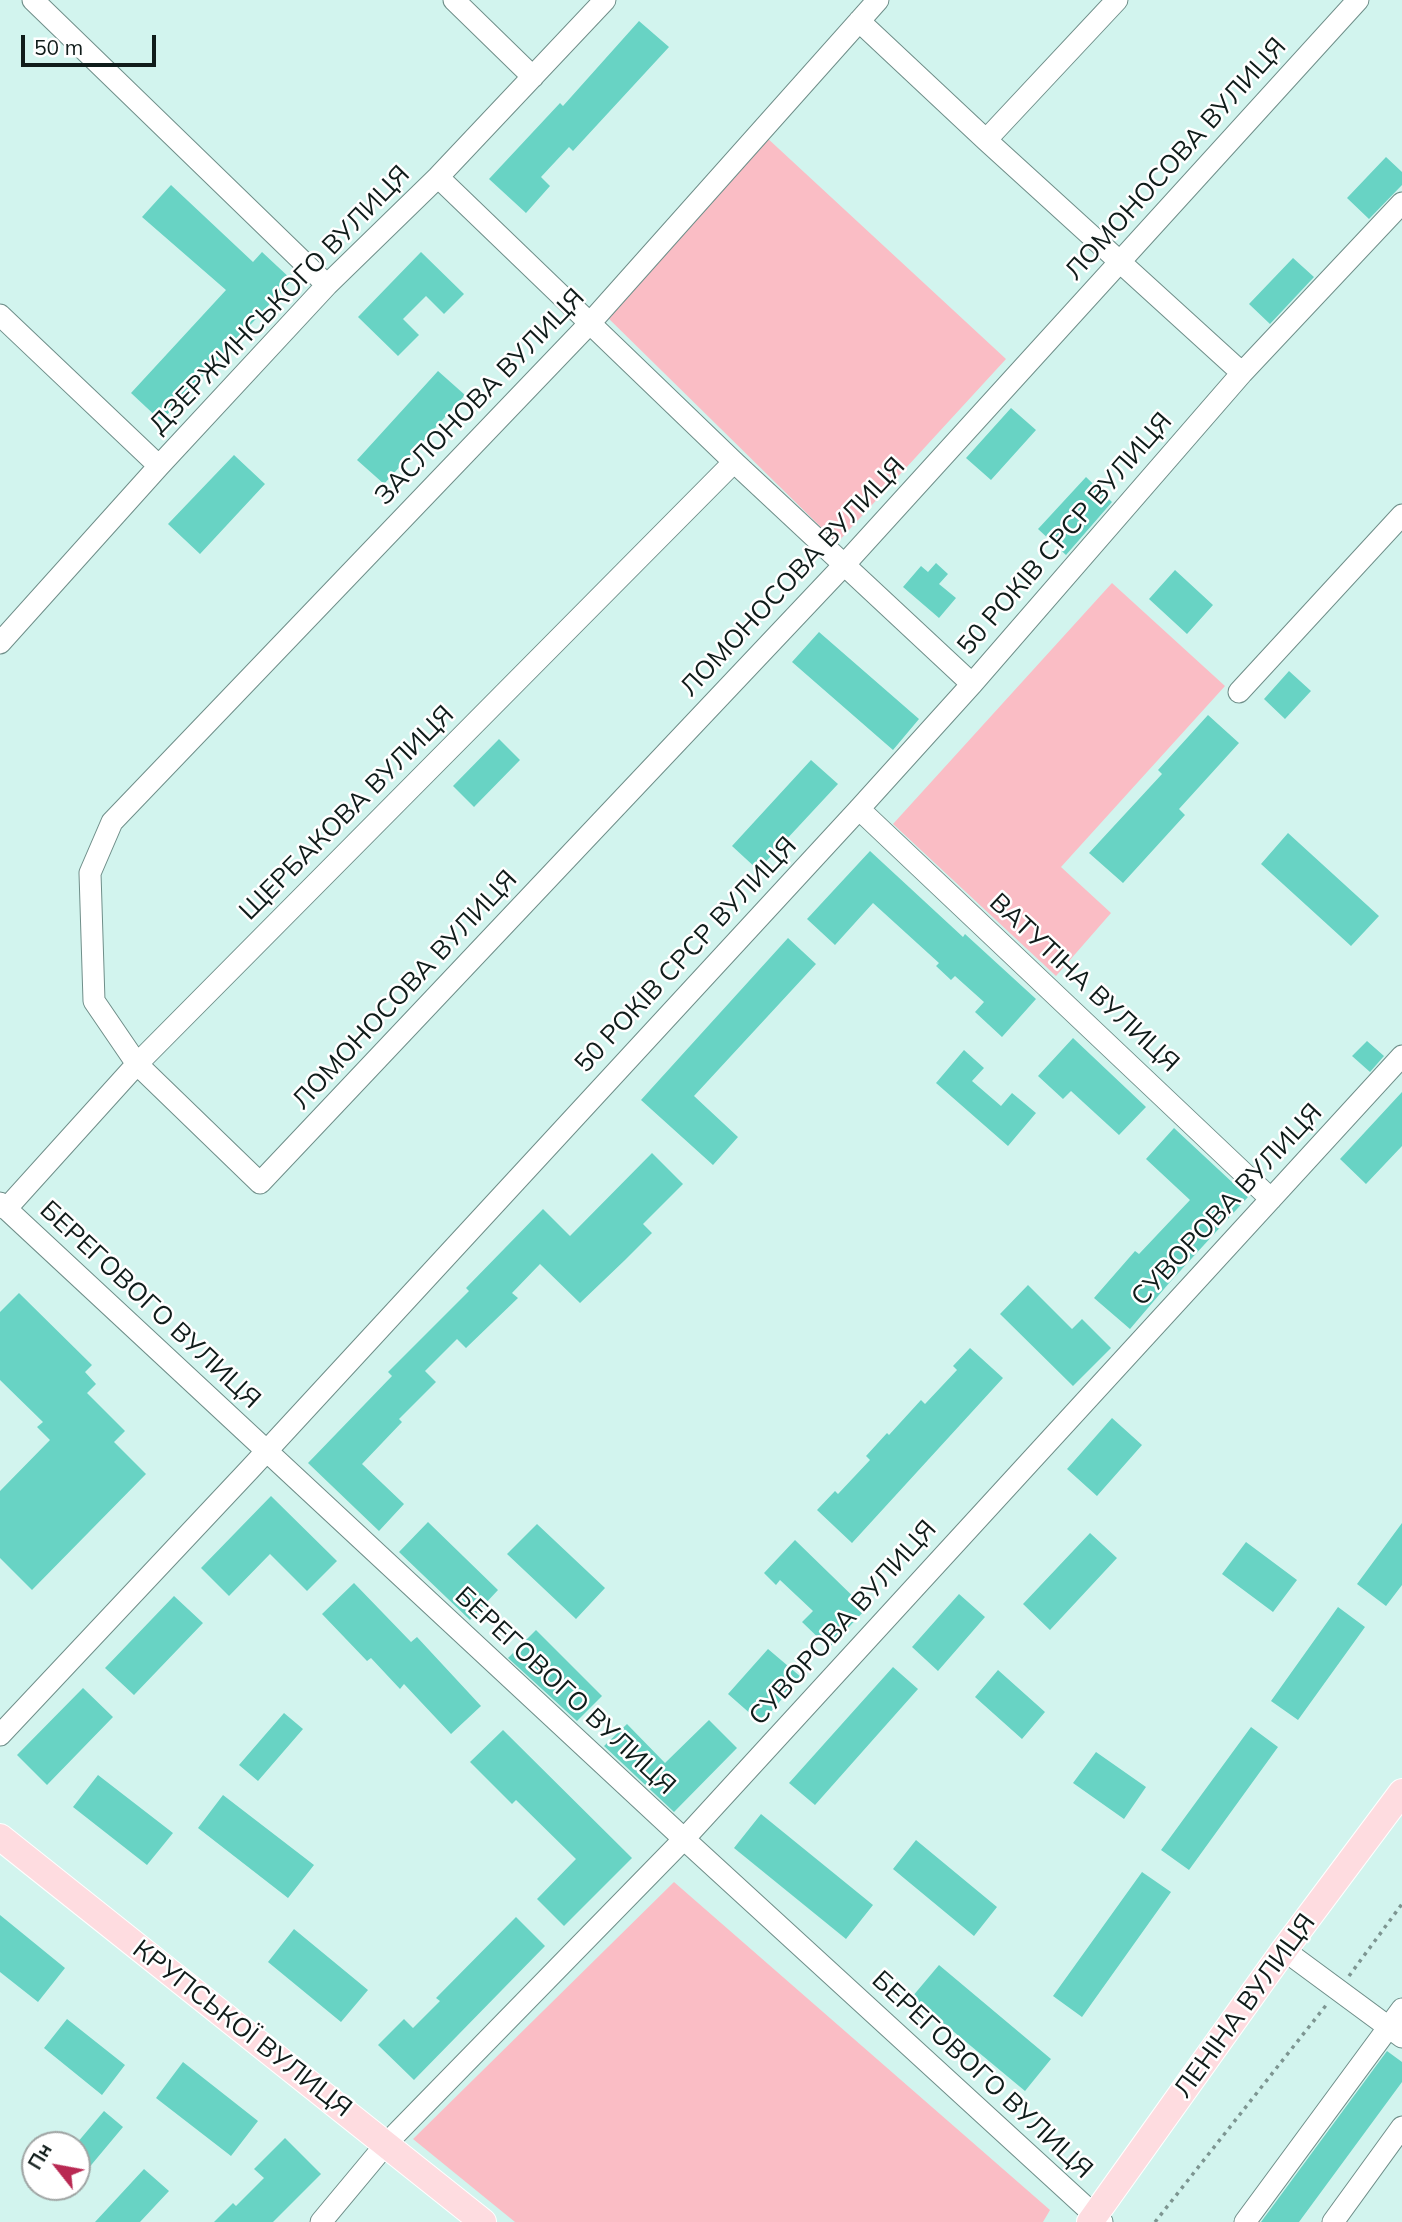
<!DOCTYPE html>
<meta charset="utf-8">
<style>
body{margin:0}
#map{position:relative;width:1402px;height:2222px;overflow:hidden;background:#d2f4ee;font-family:Mulish,sans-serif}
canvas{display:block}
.north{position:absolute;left:21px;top:2131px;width:70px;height:70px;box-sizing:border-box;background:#fff;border:2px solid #9fa4a3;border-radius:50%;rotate:301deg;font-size:19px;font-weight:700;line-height:28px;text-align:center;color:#101c1a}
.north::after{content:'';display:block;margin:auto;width:24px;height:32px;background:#b92953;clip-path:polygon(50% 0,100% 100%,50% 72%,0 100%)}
.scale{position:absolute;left:21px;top:35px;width:135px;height:32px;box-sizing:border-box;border:4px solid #101c1a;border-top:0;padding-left:9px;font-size:21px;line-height:24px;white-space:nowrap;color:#101c1a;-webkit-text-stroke:5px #fff;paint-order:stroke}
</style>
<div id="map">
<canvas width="1402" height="2222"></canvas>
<div class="north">Пн</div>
<div class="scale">50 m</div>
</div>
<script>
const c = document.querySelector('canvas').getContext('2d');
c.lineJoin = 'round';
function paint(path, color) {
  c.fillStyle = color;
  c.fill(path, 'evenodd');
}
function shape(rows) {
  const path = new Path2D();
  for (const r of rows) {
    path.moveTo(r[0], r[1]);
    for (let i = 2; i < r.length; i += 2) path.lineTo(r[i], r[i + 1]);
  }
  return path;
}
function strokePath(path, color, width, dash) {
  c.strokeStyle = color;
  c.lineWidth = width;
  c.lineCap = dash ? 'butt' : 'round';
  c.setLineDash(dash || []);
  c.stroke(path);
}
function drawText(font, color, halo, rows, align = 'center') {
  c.font = font + ' Mulish,sans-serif';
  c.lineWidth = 5;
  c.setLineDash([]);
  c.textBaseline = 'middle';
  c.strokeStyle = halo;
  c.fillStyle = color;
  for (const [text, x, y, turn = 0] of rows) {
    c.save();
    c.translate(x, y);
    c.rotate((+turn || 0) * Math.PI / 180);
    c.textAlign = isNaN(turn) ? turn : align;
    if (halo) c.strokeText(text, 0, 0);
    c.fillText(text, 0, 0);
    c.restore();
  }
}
paint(shape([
 [765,136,1006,359,837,543,604,314],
 [1112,583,1225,686,1061,867,1111,913,1056,976,893,824],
 [674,1882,1050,2210,1043,2222,515,2222,413,2139]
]), '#fabdc5');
paint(shape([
 [639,21,669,47,573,151,569,147,541,177,550,186,526,213,489,179,560,103,563,106],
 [1386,157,1402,172,1402,185,1369,219,1347,198],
 [171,185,253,262,262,252,292,280,161,421,131,393,226,290,142,217],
 [421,252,464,294,444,314,426,296,403,319,419,335,398,356,358,317],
 [1293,258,1314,277,1270,324,1249,304],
 [438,371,465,395,384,484,357,460],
 [1011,408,1036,430,991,480,966,458],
 [234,455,265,484,200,554,168,524],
 [1086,477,1112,502,1066,555,1038,529],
 [936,563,948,574,939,584,956,598,939,618,903,587,921,566,928,572],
 [1175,570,1213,605,1187,634,1149,599],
 [819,632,919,719,893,750,792,662],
 [1289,671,1311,691,1285,719,1264,699],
 [1208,715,1239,743,1179,809,1185,815,1123,883,1089,853,1162,774,1158,770],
 [499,739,520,760,474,807,453,786],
 [811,760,838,784,758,870,732,846],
 [1288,833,1379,916,1351,946,1261,864],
 [870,851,963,937,965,934,1036,999,1002,1037,975,1012,984,1002,955,976,951,980,936,966,939,963,873,903,835,945,807,919],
 [788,938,816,964,694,1096,738,1137,713,1165,641,1100],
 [1073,1038,1146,1107,1119,1135,1071,1091,1063,1099,1038,1076],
 [1367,1041,1384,1056,1370,1072,1352,1056],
 [964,1050,984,1068,972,1081,1001,1106,1012,1093,1036,1113,1008,1146,936,1083],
 [1402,1092,1402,1146,1366,1184,1340,1159],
 [1174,1128,1248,1197,1170,1282,1130,1329,1094,1298,1135,1251,1139,1254,1190,1200,1146,1159],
 [652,1153,683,1184,643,1224,652,1233,625,1260,580,1303,540,1264,512,1293,518,1298,466,1348,457,1339,425,1371,436,1382,399,1419,402,1422,362,1464,404,1504,379,1531,308,1463,392,1376,388,1372,469,1291,466,1288,543,1209,570,1236],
 [1028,1285,1072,1329,1082,1319,1111,1348,1073,1386,1000,1314],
 [19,1293,92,1365,85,1372,96,1384,87,1393,125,1431,114,1442,146,1474,32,1590,0,1558,0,1491,50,1440,37,1427,43,1422,0,1380,0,1312],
 [970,1348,1003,1378,852,1543,817,1510,835,1491,838,1494,870,1460,866,1456,887,1433,889,1435,921,1400,925,1404,957,1370,953,1366],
 [1112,1418,1142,1445,1097,1496,1067,1469],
 [271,1496,337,1561,307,1591,270,1554,229,1596,201,1568],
 [428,1522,498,1590,470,1620,399,1552],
 [1402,1523,1402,1585,1386,1606,1357,1584],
 [537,1524,605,1588,576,1619,507,1554],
 [1090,1533,1117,1558,1050,1630,1023,1604],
 [795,1540,866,1609,829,1648,802,1622,813,1611,780,1580,776,1585,764,1573],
 [1246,1542,1297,1580,1273,1612,1222,1574],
 [354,1583,411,1642,417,1637,481,1706,451,1734,404,1684,400,1689,371,1658,367,1661,322,1614],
 [959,1594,985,1617,938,1671,912,1647],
 [174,1596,203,1623,134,1695,105,1668],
 [1338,1607,1365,1627,1298,1720,1271,1701],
 [536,1630,602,1696,577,1721,508,1658],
 [768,1649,801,1677,761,1723,728,1694],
 [893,1667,918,1689,815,1805,789,1783],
 [998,1670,1045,1712,1022,1739,975,1697],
 [83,1688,113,1717,47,1785,17,1755],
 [284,1713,303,1729,258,1781,239,1765],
 [709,1720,737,1748,674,1812,604,1746,627,1724,665,1763],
 [1251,1727,1278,1747,1189,1870,1161,1850],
 [503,1730,632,1858,564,1926,537,1899,576,1859,516,1800,512,1804,470,1762],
 [1096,1752,1146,1787,1124,1819,1073,1783],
 [98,1775,173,1833,147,1865,73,1807],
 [223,1795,314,1865,288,1898,198,1828],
 [761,1814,873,1905,846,1939,734,1848],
 [916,1840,997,1907,974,1936,893,1869],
 [1142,1872,1171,1892,1082,2017,1053,1996],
 [0,1915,65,1968,38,2002,0,1972],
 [516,1917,545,1946,414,2080,378,2045,404,2019,413,2028,440,2001,436,1998],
 [294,1929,368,1990,341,2022,268,1962],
 [939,1965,1051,2059,1025,2091,912,1997],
 [67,2019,125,2065,102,2095,44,2048],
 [1387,2051,1402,2062,1402,2082,1299,2222,1261,2222],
 [183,2062,258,2121,231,2156,156,2098],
 [104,2111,123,2127,77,2182,77,2143],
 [285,2138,321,2174,273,2222,214,2222,233,2203,236,2206,264,2178,254,2169],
 [144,2169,169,2191,140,2222,95,2222]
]), '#68d3c4');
const minor = shape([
 [33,0,327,285],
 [454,0,533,77],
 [878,0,591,322,112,822,90,873,94,1001,137,1064,260,1183,844,565,1358,0],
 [859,21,986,140,1242,373],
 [986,140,1117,0],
 [438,177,734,462,972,684],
 [0,315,159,466],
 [0,643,159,466,327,285,438,177,605,0],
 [1239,692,1402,515],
 [859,809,1271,1199],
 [0,1203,684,1839,1102,2222],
 [6,1209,137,1064,734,462],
 [0,1735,250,1469,859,809,972,684,1242,373,1402,203],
 [1284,1950,1402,2037],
 [321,2222,386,2144,684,1839,1402,1056],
 [1245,2222,1402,2009],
 [1333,2222,1402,2127]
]);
const major = shape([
 [0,1837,483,2222],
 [1090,2222,1284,1950,1402,1792]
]);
strokePath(minor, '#6f8e89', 23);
strokePath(major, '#fff', 28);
strokePath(shape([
 [1349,1976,1402,1904],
 [1155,2222,1327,2004]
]), '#7d9591', 3.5, [3.5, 5]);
strokePath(minor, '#fff', 21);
strokePath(major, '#fedce0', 26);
drawText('26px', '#101c1a', '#fff', [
 ["ЛОМОНОСОВА ВУЛИЦЯ",1176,159,-48],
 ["ДЗЕРЖИНСЬКОГО ВУЛИЦЯ",280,300,-46],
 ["ЗАСЛОНОВА ВУЛИЦЯ",480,397,-46],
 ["50 РОКІВ СРСР ВУЛИЦЯ",1065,534,-49],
 ["ЛОМОНОСОВА ВУЛИЦЯ",793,577,-47],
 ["ЩЕРБАКОВА ВУЛИЦЯ",347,813,-45],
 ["50 РОКІВ СРСР ВУЛИЦЯ",686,955,-47],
 ["ВАТУТІНА ВУЛИЦЯ",1084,983,43],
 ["ЛОМОНОСОВА ВУЛИЦЯ",405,990,-47],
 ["СУВОРОВА ВУЛИЦЯ",1227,1205,-47],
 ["БЕРЕГОВОГО ВУЛИЦЯ",150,1305,43],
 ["СУВОРОВА ВУЛИЦЯ",843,1623,-48],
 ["БЕРЕГОВОГО ВУЛИЦЯ",565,1691,43],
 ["ЛЕНІНА ВУЛИЦЯ",1245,2006,-54],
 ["КРУПСЬКОЇ ВУЛИЦЯ",242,2029,38],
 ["БЕРЕГОВОГО ВУЛИЦЯ",982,2075,43]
]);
</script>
